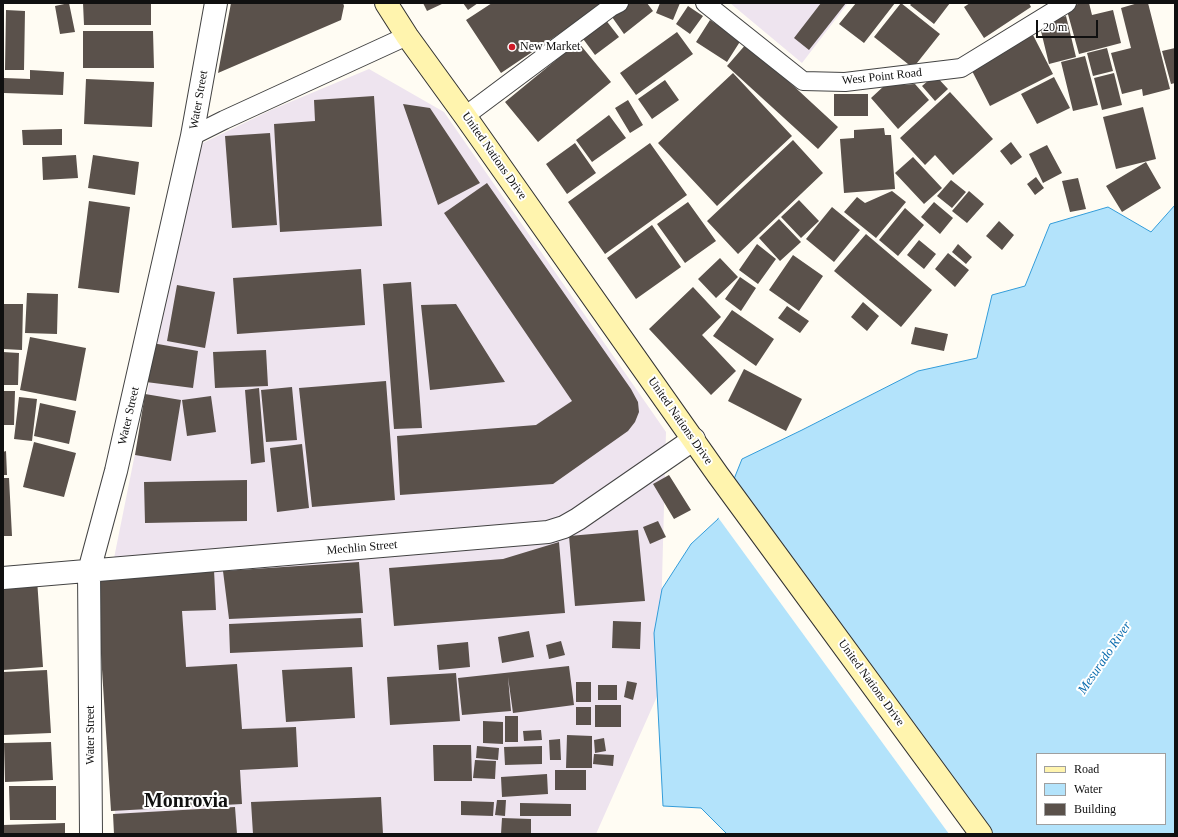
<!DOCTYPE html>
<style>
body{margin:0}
#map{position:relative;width:1178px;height:837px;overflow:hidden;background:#fffcf3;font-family:Georgia,serif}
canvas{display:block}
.frame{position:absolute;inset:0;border:4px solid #101010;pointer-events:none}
.legend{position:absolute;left:1036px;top:753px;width:130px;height:72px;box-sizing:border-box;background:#fff;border:1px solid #9f9f9f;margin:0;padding:5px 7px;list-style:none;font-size:12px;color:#101010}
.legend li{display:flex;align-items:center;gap:8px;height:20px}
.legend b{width:20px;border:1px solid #9f9f9f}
.scale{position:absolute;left:1036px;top:20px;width:62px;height:18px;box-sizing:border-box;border:2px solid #101010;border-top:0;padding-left:5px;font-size:12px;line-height:14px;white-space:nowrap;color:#101010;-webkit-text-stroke:3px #fff;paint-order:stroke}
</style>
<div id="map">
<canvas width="1178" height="837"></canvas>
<div class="frame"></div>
<ul class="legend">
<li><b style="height:5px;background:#fff4ae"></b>Road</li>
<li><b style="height:11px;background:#b3e3fb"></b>Water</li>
<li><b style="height:11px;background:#5a514b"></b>Building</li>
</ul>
<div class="scale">20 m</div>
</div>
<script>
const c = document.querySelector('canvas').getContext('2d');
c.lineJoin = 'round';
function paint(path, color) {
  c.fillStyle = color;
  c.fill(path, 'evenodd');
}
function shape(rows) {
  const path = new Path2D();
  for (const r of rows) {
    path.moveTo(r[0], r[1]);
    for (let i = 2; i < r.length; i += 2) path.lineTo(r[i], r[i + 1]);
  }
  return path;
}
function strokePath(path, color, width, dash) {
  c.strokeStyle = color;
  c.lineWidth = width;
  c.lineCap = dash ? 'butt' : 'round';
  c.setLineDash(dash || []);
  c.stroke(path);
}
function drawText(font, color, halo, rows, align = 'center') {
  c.font = font + ' Georgia,serif';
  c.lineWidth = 4;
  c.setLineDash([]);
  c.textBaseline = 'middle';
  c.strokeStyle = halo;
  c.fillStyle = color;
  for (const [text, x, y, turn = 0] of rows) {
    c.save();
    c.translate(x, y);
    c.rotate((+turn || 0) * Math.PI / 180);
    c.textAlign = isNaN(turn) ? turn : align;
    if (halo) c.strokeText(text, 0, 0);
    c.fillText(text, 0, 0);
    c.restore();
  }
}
paint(shape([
 [730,3,848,3,802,63],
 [369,69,444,112,666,432,659,692,596,834,116,834,106,598,189,185,203,143,271,110]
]), '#eee4ef');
const water = shape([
 [1175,205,1175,834,727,834,701,808,663,806,654,633,662,589,691,544,718,519,742,459,802,430,918,371,977,358,992,295,1025,286,1050,224,1108,207,1151,232,1175,205],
 [1037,754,1165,754,1165,824,1037,824,1037,754]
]);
paint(water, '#b3e3fb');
strokePath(water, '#339cd9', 1);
paint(shape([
 [737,483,994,834,949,834,717,516,728,490]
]), '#fffcf3');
paint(shape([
 [69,3,75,32,60,34,55,6],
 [83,3,151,3,151,25,84,25],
 [231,3,343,3,344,6,341,20,218,73],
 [423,3,444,3,427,11],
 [463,3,478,3,468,10],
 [492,3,605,3,501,73,466,20],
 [630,3,647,3,653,11,624,34,612,17],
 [660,3,680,3,673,20,656,13],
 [821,3,846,3,809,50,794,38],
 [856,3,895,3,864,43,839,24],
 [901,3,940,34,913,68,874,37],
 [912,3,950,3,934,24,910,5],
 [970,3,1029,3,1031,7,984,38,964,7],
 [1082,3,1089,3,1092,15,1113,10,1121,43,1079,54,1066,7],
 [1138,3,1148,3,1170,89,1143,96,1142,89,1122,94,1111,53,1131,48,1121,8],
 [688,6,703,16,690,34,676,24],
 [6,10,25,11,24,70,5,70],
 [1066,16,1076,57,1049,64,1039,23],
 [605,19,619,37,595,55,581,36],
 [710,20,741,40,727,62,696,42],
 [83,31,153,31,154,68,83,68],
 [677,32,693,54,636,95,620,73],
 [1033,35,1053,74,990,106,970,67],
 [578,42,611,82,538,142,505,102],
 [747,43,838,127,818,149,727,66],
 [1107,48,1113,71,1093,76,1087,53],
 [1175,48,1175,83,1171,84,1162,51],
 [1085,56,1098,105,1073,111,1061,62],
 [30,70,64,72,63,95,4,93,4,78,30,79],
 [733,73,792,136,717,206,658,143],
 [1114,73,1122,105,1102,110,1094,78],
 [935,75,948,89,935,101,922,86],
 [1054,77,1070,108,1037,124,1021,94],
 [86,79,154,82,152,127,84,124],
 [665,80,679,100,652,119,638,99],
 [915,84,929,100,898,129,871,98,884,86],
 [950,92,993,139,953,175,935,155,925,165,900,138],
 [834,94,868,94,868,116,834,116],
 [374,96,382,226,280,232,274,124,315,121,314,100],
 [628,100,643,125,630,133,615,108],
 [403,104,430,108,480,183,438,205],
 [1143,107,1156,159,1116,169,1103,117],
 [609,115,626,138,592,162,576,140],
 [884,128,885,135,891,135,895,189,844,193,840,139,854,138,854,130],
 [62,129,62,145,23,145,22,130],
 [270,133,277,225,232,228,225,136],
 [793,140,823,173,738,254,707,221],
 [1011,142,1022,157,1011,165,1000,151],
 [575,143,596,173,567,194,546,164],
 [650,143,687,195,605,254,568,202],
 [1047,145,1062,173,1043,183,1029,154],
 [76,155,78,178,43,180,42,157],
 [93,155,139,162,135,195,88,188],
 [913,157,942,188,924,204,895,173],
 [1146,162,1161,188,1122,212,1106,186],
 [1036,177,1044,188,1035,195,1027,184],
 [1078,178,1086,209,1070,212,1062,181],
 [951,180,966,192,952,208,937,196],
 [487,183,631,389,638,402,639,412,635,422,628,431,553,484,400,495,397,436,536,425,572,401,444,213],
 [892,191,906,202,876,238,844,212,857,197,865,203],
 [969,191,984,204,967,223,952,211],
 [799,200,819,221,801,238,781,217],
 [89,201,130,207,119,293,78,288],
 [688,202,716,241,685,263,657,224],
 [934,202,953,218,940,234,921,217],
 [832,207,860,230,834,262,806,239],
 [905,208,924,225,898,256,879,240],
 [779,219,801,242,780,261,759,238],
 [999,221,1014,235,1002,250,986,236],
 [652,225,681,267,636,299,607,258],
 [866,234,932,290,901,327,834,271],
 [919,240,936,254,924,269,907,255],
 [757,244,776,259,758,284,739,270],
 [958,244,972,257,966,264,952,252],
 [948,253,969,270,955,287,935,269],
 [793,255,823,276,799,311,769,290],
 [720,258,738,277,716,298,698,279],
 [361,269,365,325,237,334,233,278],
 [740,277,756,288,741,311,725,299],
 [411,282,422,428,394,429,383,284],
 [177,285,215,292,205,348,167,341],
 [693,287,721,317,702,335,736,371,711,395,649,329],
 [27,293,58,294,57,334,25,333],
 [863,302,879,316,867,331,851,317],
 [3,304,23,304,22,350,3,349],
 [456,304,505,382,430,390,421,305],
 [787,306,809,321,800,333,778,318],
 [732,310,774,339,756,366,713,336],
 [915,327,948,334,944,351,911,344],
 [30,337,86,348,76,401,20,390],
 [152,343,198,351,193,388,146,382],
 [266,350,268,386,215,388,213,352],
 [3,352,19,353,18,385,3,385],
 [744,369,802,399,786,431,728,401],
 [386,381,395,500,312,507,299,388],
 [292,387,297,440,266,442,261,390],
 [259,388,265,462,251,464,245,390],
 [3,391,15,391,14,425,3,425],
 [145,394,181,400,171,461,135,455],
 [211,396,216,432,187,436,182,400],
 [19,397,37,399,32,441,14,439],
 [40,403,76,411,69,444,34,436],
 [34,442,76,453,64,497,23,487],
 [302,444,309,508,277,512,270,448],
 [6,451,7,475,3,475,3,452],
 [669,475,691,510,674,519,653,484],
 [3,478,9,478,12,536,3,536],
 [247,480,247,521,145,523,144,482],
 [658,521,666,537,650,544,643,527],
 [638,530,645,601,575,606,569,536],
 [559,542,565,613,394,626,389,568,503,559],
 [359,562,363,613,229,619,223,571],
 [214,570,216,610,182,611,186,667,237,664,242,729,296,727,298,767,240,770,242,804,111,811,96,575],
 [37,579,43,667,3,670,3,581],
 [361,618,363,647,230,653,229,624],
 [613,621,641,622,640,649,612,648],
 [529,631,534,657,502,663,498,637],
 [561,641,565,655,549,659,546,645],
 [468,642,470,667,439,670,437,645],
 [569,666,574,705,513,713,508,677,511,711,462,715,458,678],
 [352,667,355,718,286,722,282,670],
 [47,670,51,733,3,735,3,672],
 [456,673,460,721,390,725,387,677],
 [627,681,637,683,633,700,624,697],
 [576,682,591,682,591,702,576,702],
 [598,685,617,685,617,700,598,700],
 [595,705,621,705,621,727,595,727],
 [576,707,591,707,591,725,576,725],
 [505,716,518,716,518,742,505,742],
 [483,721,503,722,503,744,483,743],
 [541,730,542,740,524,741,523,731],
 [567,735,592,736,592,768,566,768],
 [604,738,606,751,595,753,594,740],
 [560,739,561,760,550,760,549,740],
 [51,742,53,780,5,782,4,743],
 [433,745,471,745,472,781,434,781],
 [477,746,499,748,498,760,476,758],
 [542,746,542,764,505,765,504,747],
 [594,754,614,755,613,766,593,764],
 [475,760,496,761,495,779,473,778],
 [555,770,586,770,586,790,555,790],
 [547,774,548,794,502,797,501,777],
 [9,786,56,786,56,820,10,820],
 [381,797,383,834,253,834,251,802],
 [497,800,506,800,505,816,495,815],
 [461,801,494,802,493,816,461,815],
 [520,803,571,804,571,816,520,816],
 [235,807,237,834,114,834,113,814],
 [502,818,531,819,531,834,501,834],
 [65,823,65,834,3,834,3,825]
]), '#5a514b');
const minor = shape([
 [705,3,803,81,845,82,961,68,1067,3],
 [465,116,611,7,619,3],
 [192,136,224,120,407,36]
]);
const tertiary = shape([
 [3,578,548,532,564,527,578,519,694,439],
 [91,834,89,571,116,471,192,136,216,3]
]);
const secondary = shape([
 [386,3,407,36,465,116,718,475,981,834]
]);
strokePath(minor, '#434343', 20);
strokePath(tertiary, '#434343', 24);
strokePath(secondary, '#323232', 24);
strokePath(minor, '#fff', 18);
strokePath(tertiary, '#fff', 22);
strokePath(secondary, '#fff4ae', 22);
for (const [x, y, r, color] of [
 [512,47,4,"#ce1a28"]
]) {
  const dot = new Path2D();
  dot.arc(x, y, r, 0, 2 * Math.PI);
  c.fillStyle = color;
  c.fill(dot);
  strokePath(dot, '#fff', 1.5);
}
drawText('12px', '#101010', '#fff', [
 ["New Market",520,47]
], 'left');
drawText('12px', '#101010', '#fff', [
 ["West Point Road",882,77,-6],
 ["Water Street",199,100,-80],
 ["United Nations Drive",494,156,55],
 ["Water Street",129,416,-77],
 ["United Nations Drive",680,421,55],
 ["Mechlin Street",362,548,-5],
 ["United Nations Drive",871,683,54],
 ["Water Street",91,735,-90]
]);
drawText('italic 13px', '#0c6daf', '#fff', [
 ["Mesurado River",1105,658,-56]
]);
drawText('bold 20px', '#101010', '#fff', [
 ["Monrovia",186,802]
]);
</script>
